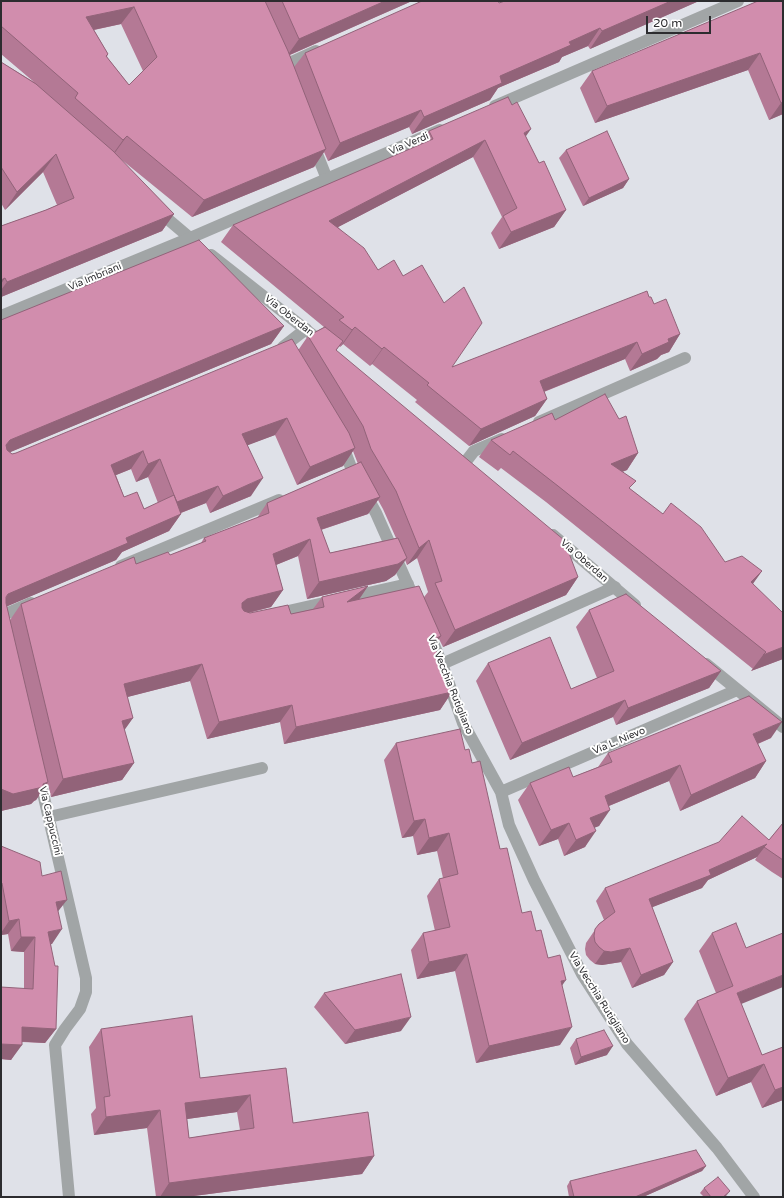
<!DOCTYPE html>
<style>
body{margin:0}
#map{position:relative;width:784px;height:1198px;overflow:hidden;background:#dfe1e8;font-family:"Varela Round",sans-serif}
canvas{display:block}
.frame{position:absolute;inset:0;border:2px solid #2c2c2f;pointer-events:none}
.scale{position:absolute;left:646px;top:16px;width:65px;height:18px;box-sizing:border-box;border:2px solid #2c2c2f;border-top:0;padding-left:5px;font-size:12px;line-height:14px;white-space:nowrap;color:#2c2c2f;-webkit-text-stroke:3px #fff;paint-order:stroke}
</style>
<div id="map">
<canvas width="784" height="1198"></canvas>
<div class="frame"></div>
<div class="scale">20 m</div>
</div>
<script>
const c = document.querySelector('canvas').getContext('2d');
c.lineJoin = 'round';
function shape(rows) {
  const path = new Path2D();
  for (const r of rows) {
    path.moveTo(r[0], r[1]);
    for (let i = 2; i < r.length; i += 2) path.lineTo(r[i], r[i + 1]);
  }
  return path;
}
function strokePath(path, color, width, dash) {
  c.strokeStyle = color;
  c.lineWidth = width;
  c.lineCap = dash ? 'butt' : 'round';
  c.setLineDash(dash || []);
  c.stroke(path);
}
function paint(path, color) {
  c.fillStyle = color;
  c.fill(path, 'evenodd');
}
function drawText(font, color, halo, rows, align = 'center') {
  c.font = font + ' "Varela Round",sans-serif';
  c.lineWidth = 4;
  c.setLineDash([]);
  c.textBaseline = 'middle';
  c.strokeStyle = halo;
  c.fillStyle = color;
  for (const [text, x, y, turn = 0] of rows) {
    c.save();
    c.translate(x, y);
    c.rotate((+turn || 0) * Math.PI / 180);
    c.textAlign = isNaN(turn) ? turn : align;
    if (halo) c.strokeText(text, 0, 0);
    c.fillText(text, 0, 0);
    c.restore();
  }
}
strokePath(shape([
 [283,66,316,51],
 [313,144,327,179],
 [157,210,190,238],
 [284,350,283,347,306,329],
 [539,422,685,358],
 [342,444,352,470,376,513,416,603],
 [467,460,474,451,502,439],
 [121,566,279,500],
 [275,614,408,584],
 [1,616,31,603],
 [428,631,442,664,463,723,501,792,509,825,534,880,582,974,627,1044,717,1148,754,1197],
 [442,664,615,587],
 [39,776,86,978,86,992,80,1009,65,1029,55,1045,69,1197],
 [501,792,737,690],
 [49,817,262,768]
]), '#a1a5a6', 12);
strokePath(shape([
 [495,106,738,1],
 [211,255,324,344],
 [1,316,190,238,440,130],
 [553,535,635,605],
 [706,664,783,727]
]), '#a1a5a6', 12);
paint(shape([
 [1,1,412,1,290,55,294,67,305,53,499,3,505,1,699,1,590,49,588,46,562,57,559,62,498,88,490,100,412,134,409,127,328,161,324,152,314,167,192,217,117,156,174,214,162,231,1,297,1,226,46,210,57,205,43,172,5,210,1,203,1,62,34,82,1,54],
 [121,24,143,71,129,85,107,57,108,54,94,30],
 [783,1,783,114,769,120,748,70,595,123,580,88,592,71],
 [429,131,526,137,539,163,566,210,554,227,499,249,491,233,502,217,473,157,338,227,378,270,452,367,649,297,654,304,680,334,669,352,661,355,657,359,630,371,625,359,544,392,547,399,535,416,469,446,415,402,417,400,372,364,370,366,343,344,340,347,339,346,336,351,578,577,566,595,443,647,439,639,434,646,452,692,440,710,284,744,280,722,207,739,190,681,127,697,133,718,124,729,134,763,122,780,51,797,48,784,36,800,34,801,31,804,1,811,1,320,284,326,271,344,10,452,12,454,16,453,299,349,308,336,324,327,221,242,233,225,419,145],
 [275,435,297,485,343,466,353,451,358,464,267,503,257,518,204,538,201,543,170,555,136,564,21,604,10,620,7,606,116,560,122,552,169,531,181,514,181,513,206,503,210,513,251,496,247,445],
 [131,469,136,482,148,477,158,503,144,509,124,497,116,475],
 [378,500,383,509,396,538,330,553,321,530,368,514],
 [298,556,307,599,386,581,395,575,405,560,407,565,417,558,428,592,424,597,359,599,368,586,322,597,313,609,291,614,249,613,271,607,283,590,276,565],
 [566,150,629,179,623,188,583,206,559,158],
 [619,419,638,453,627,470,622,472,630,489,725,562,762,571,753,583,783,659,751,671,753,669,546,502,501,468,498,471,479,457,491,440,555,420],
 [589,610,721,671,709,688,616,725,613,717,510,760,476,681,488,663,571,689,597,678,576,627],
 [771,738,758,744,766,761,755,778,680,811,669,781,609,806,599,826,595,827,585,847,564,856,558,839,539,846,518,800,530,783,573,777,598,767,608,753],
 [396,743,465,750,472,763,500,849,522,913,536,931,548,958,562,985,560,1045,476,1063,455,971,417,979,411,950,423,933,435,931,427,896,439,879,443,878,437,851,417,855,413,836,402,838,384,760],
 [783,823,783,879,772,872,755,860,757,857,708,880,702,888,652,907,673,962,664,975,632,988,621,962,602,965,595,964,590,960,586,955,585,949,586,943,599,924,604,920,596,901,605,888,769,840],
 [1,846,42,876,58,911,52,944,51,944,56,1029,45,1043,22,1042,11,1060,1,1059,1,987,24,989,24,952,11,951,8,934,1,935],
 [712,933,762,1055,783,1047,783,1100,762,1108,751,1082,716,1096,684,1019,697,1001,716,993,699,951],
 [324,993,401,1031,345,1044,314,1007],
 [101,1029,200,1078,286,1068,293,1123,374,1156,362,1174,186,1197,156,1197,147,1128,94,1135,91,1114,96,1108,89,1047],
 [237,1112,240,1130,189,1138,187,1119],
 [576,1039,607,1055,575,1065,570,1048],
 [706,1166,702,1171,643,1197,569,1197,567,1186,570,1181],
 [704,1188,726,1196,725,1197,704,1197,700,1193]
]), '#b47995');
paint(shape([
 [385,1,412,1,287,56,299,39],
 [671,1,699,1,590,49,602,31],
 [134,7,121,24,74,34,86,17],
 [600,28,588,46,562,57,559,62,498,88,490,100,412,134,424,117,500,76,569,42],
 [760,53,748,70,595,123,607,106],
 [783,102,783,114,769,120,781,103],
 [421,110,409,127,328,161,340,143],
 [531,129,519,146,524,133],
 [127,136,114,154,110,158,123,140],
 [485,140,473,157,317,238,329,221],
 [326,149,314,167,192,217,204,200],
 [56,154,43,172,5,210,17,192],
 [629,179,623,188,583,206,589,198],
 [566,210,554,227,499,249,511,232],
 [174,214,162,231,1,297,1,290,7,282],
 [5,278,1,284,1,280],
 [284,326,271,344,1,456,1,452,10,440],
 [355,327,343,344,340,347,352,330],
 [680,334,669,352,661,355,657,359,630,371,642,354,668,339],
 [637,342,625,359,528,398,540,381],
 [384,347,372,364,370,366,382,349],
 [547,399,535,416,469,446,481,429],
 [287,418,275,435,230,452,242,434],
 [355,448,343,466,297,485,310,467],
 [143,451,131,469,99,482,111,465],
 [638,453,627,470,599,481,611,464],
 [160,459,148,477,136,482,148,464],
 [263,478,251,496,210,513,223,496],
 [218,486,206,503,165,519,177,502],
 [380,497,368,514,305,535,317,518],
 [181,514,169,531,122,552,116,560,1,609,8,594,126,538],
 [310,539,298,556,261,571,273,554],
 [429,540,417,558,407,565,419,548],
 [407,558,395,575,386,581,307,599,319,582],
 [762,571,750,588,751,582],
 [578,577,566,595,443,647,455,630],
 [368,586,356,604,347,602],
 [283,590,271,607,235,616,242,603,247,599],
 [441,636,429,653,432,640],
 [783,647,783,659,751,671,763,655],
 [202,664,190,681,112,701,124,684],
 [721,671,709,688,616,725,628,708],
 [452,692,440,710,284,744,296,727],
 [625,700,613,717,510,760,522,743],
 [292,705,280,722,207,739,219,722],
 [133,718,121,735,122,721],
 [782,722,771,738,742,750,753,734],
 [766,761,755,778,680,811,691,795],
 [134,763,122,780,51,797,63,779],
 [680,765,669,781,594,812,605,796],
 [48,782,36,800,34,801,31,804,1,811,1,789,43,784],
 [610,810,599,826,579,834,590,818],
 [425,819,413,836,402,838,414,821],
 [569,823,558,839,539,846,551,830],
 [596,831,585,847,564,856,576,840],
 [449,833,437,851,417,855,429,838],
 [767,844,757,857,708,880,702,888,640,912,649,899,709,870],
 [67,900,56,914,56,902],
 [19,919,8,934,1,935,1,933,9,921],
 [62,929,52,944,38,947,48,932],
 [21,937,35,937,24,952,11,951],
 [630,948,621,962,602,965,595,964,604,951],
 [467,954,455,971,417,979,429,962],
 [673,962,664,975,632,988,641,975],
 [783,975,783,987,724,1011,737,993],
 [566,980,554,997,561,981],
 [411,1017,401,1031,345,1044,355,1030],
 [22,1027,56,1029,45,1043,12,1041],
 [572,1027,560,1045,476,1063,489,1046],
 [1,1044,22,1045,11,1060,1,1059],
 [613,1046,607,1055,575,1065,581,1057],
 [764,1064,751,1082,716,1096,728,1078],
 [783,1087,783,1100,762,1108,775,1090],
 [250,1095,237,1112,173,1121,185,1103],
 [160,1110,147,1128,94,1135,106,1117],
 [374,1156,362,1174,186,1197,160,1197,169,1183],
 [706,1166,702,1171,643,1197,635,1197],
 [730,1191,726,1196,725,1197,723,1197]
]), '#926379');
const building = shape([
 [1,1,265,1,288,51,326,149,204,200,127,136,123,140,75,98,78,93,1,26,1,1],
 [134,7,157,57,129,85,106,56,108,54,86,17,134,7],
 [282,1,385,1,299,39,282,1],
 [422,1,498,1,499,3,505,1,671,1,602,31,600,28,569,42,571,45,500,76,502,83,424,117,421,110,340,143,305,53,422,1],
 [758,1,783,1,783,102,781,103,760,53,607,106,592,71,758,1],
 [1,62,36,84,113,151,174,214,7,282,5,278,1,280,1,226,46,210,74,198,56,154,17,192,1,167,1,62],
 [508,97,512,105,517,102,531,129,524,133,539,163,544,161,566,210,511,232,503,216,517,208,485,140,329,221,364,248,378,270,394,260,403,276,422,265,444,303,464,287,482,323,452,367,647,291,649,297,651,297,654,304,666,299,680,334,668,339,669,342,642,354,637,342,540,381,547,399,481,429,427,385,429,383,384,347,382,349,355,327,352,330,339,320,344,317,233,225,433,139,429,131,508,97],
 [607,131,629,179,589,198,566,150,607,131],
 [199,240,284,326,10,440,6,445,7,450,12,454,16,453,292,339,349,433,355,448,310,467,287,418,242,434,263,478,223,496,218,486,177,502,174,495,181,514,126,538,128,543,8,594,6,597,6,603,48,782,43,784,43,787,13,794,1,789,1,320,199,240],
 [143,451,148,464,160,459,174,495,144,509,137,492,124,497,111,465,143,451],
 [325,327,343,341,336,350,564,540,578,577,455,630,435,583,442,581,429,540,419,548,396,491,371,449,363,426,308,336,325,327],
 [605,394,619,419,626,416,638,453,611,464,636,481,629,488,663,514,671,503,701,527,725,562,742,556,762,571,751,582,783,613,783,647,763,655,766,652,558,486,513,451,510,455,491,440,552,413,555,420,605,394],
 [361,462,380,497,317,518,330,553,398,538,407,558,398,564,319,582,310,539,273,554,283,590,247,599,242,603,242,608,244,611,250,613,288,605,291,614,324,607,322,597,368,586,347,602,419,586,441,636,432,640,452,692,296,727,292,705,219,722,202,664,124,684,133,718,122,721,134,763,63,779,21,604,134,557,136,564,168,552,170,555,206,541,204,538,269,513,267,503,361,462],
 [626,594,721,671,628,708,625,700,522,743,488,663,550,637,571,689,614,671,589,610,626,594],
 [749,696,782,722,753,734,766,761,691,795,680,765,605,796,610,810,590,818,596,831,576,840,569,823,551,830,530,783,569,767,573,777,612,762,608,753,749,696],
 [460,729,465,750,469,749,472,763,480,761,500,849,507,848,522,913,531,911,536,931,541,930,548,958,560,955,566,980,561,981,572,1027,489,1046,467,954,429,962,423,933,450,927,439,879,458,874,449,833,429,838,425,819,414,821,396,743,460,729],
 [742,816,769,840,783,823,783,860,764,847,767,844,709,870,711,875,649,899,673,962,641,975,630,948,611,952,604,951,599,947,595,942,594,936,595,929,599,924,615,912,605,888,719,842,742,816],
 [1,846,40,862,42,876,61,871,67,900,56,902,62,929,48,932,55,966,58,966,56,1029,22,1027,22,1045,1,1044,1,987,33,989,35,937,21,937,19,919,9,921,2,883,1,883,1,846],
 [736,923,746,948,783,933,783,975,737,993,762,1055,783,1047,783,1087,775,1090,764,1064,728,1078,697,1001,733,986,712,933,736,923],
 [401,974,411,1017,355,1030,324,993,401,974],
 [192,1016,200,1078,286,1068,293,1123,368,1112,374,1156,169,1183,160,1110,106,1117,104,1097,110,1096,101,1029,192,1016],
 [250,1095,254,1128,189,1138,185,1103,250,1095],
 [604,1030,613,1046,581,1057,576,1039,604,1030],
 [696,1150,706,1166,635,1197,574,1197,570,1181,696,1150],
 [718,1177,730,1191,723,1197,711,1197,704,1188,718,1177]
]);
paint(building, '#d18dad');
strokePath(building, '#926379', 1);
drawText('10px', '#2c2c2f', '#fff', [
 ["Via Verdi",409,144,-23],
 ["Via Imbriani",95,277,-23],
 ["Via Oberdan",289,316,38],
 ["Via Oberdan",584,561,41],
 ["Via Vecchia Rutigliano",450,685,68],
 ["Via L. Nievo",619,741,-23],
 ["Via Cappuccini",50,821,77],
 ["Via Vecchia Rutigliano",599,998,58]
]);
</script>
